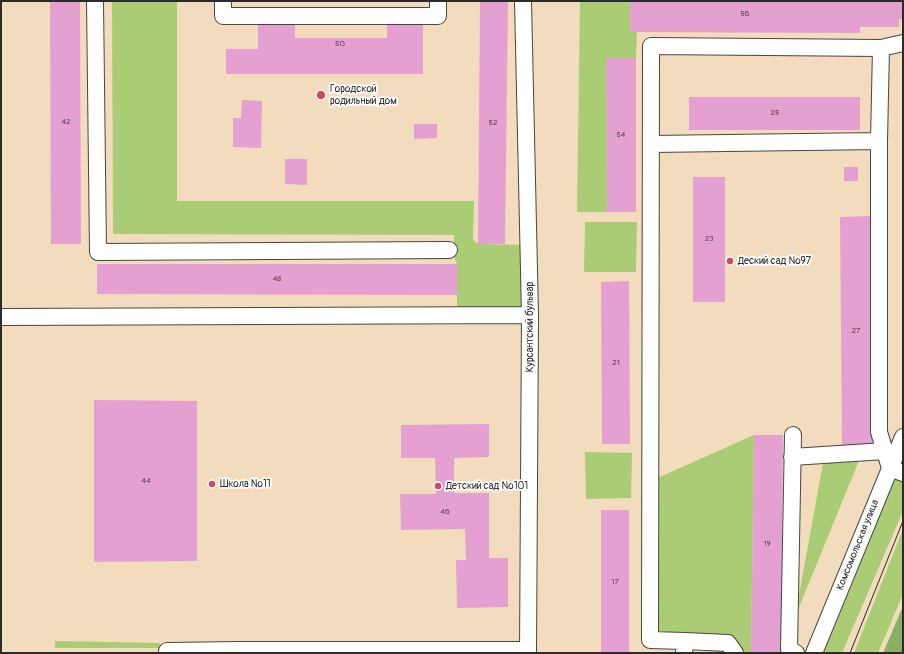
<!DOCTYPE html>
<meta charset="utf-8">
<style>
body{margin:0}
#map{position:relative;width:904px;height:654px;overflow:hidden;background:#f3dcbe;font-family:Pangolin,sans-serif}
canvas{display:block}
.frame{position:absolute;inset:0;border:2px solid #2b2b2b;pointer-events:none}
</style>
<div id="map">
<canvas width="904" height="654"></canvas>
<div class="frame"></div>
</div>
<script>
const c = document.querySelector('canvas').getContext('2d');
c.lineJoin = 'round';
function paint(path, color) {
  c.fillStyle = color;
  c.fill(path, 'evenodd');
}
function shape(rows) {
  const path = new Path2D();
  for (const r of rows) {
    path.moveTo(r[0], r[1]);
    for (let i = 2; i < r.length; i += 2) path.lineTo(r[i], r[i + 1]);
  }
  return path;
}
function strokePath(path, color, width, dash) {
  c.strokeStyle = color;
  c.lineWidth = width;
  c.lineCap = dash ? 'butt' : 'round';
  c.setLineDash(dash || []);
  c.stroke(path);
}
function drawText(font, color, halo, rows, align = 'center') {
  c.font = font + ' Pangolin,sans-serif';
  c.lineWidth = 3.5;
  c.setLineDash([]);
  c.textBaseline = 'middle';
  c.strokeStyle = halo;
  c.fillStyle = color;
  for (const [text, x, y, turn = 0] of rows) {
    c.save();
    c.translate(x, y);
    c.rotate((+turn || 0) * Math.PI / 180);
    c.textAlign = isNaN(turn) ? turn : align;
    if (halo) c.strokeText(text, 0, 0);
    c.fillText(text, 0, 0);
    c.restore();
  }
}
paint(shape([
 [112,1,177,1,177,201,474,201,473,239,478,244,528,245,528,312,457,312,457,264,454,257,454,235,113,234],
 [580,1,630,1,637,31,636,58,606,58,607,212,577,212],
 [585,222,637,222,636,272,584,272],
 [754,435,751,653,738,653,653,637,653,480],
 [863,451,795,617,825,452],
 [585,452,632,453,631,498,586,499],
 [894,472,903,476,903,511,842,653,820,653],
 [903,529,903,594,878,653,854,653],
 [55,641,160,643,160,648,55,648]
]), '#aacc75');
paint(shape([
 [903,606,903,653,883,653]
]), '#87b066');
paint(shape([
 [50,1,80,1,81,244,51,244],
 [508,1,505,244,478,244,480,2],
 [630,1,903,1,903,19,899,19,899,27,860,27,860,33,630,32],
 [258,25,295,25,295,38,387,38,387,25,423,25,423,74,226,74,226,49,258,49],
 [606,58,636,58,636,212,607,212],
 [689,97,860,97,860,130,689,130],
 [242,100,262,101,261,148,233,147,233,118,241,118],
 [414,124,437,124,437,138,414,139],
 [285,159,307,159,307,185,285,184],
 [844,167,858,167,858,181,844,181],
 [693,177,725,177,725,302,693,302],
 [870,216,872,445,842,445,840,217],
 [97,264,457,264,457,295,97,294],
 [629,281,630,444,602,444,601,282],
 [94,400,197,401,197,561,94,562],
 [489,424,489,457,454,458,454,493,489,493,489,558,508,558,508,607,457,608,456,560,466,560,465,529,401,530,400,494,436,494,435,458,401,458,401,425],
 [754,435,783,435,781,653,751,653],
 [601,510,629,510,629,653,601,653]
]), '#e4a0d0');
const minor = shape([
 [95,1,98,252,449,250],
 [223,1,223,16,438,16,438,1],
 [523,1,530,315,528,653],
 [881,48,879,141,879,432,890,468,903,473],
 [651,144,879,141],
 [1,317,530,315],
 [793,435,789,649,796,653],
 [792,457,885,451],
 [685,641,650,640,651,46,881,48,903,43],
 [167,653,167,651,241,650,528,650],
 [684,653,685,641,728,643,735,653],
 [814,653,903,437]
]);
strokePath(minor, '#494641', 18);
strokePath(minor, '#fff', 16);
strokePath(shape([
 [850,653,903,521]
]), '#2b2b2b', 1);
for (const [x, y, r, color] of [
 [321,95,5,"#d1495b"],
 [730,261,4,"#d1495b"],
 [212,484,4,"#d1495b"],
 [438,486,4,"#d1495b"]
]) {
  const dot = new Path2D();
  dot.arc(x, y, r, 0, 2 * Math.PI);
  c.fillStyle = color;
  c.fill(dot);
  strokePath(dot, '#fff', 1.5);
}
drawText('8px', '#594854', null, [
 ["56",745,14],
 ["50",340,44],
 ["25",775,113],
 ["42",66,122],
 ["52",493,123],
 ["54",621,135],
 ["23",709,239],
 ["48",277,279],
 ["27",856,331],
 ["21",616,363],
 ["44",146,481],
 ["46",445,512],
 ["19",767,544],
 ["17",615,582]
]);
drawText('10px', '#2b2b2b', '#fff', [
 ["Городской",330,89],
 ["родильный дом",330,101],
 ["Деский сад №97",738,261],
 ["Школа №11",220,484],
 ["Детский сад №101",446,486]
], 'left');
drawText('10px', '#2b2b2b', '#fff', [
 ["Курсантский бульвар",530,327,-90],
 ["Комсомольская улица",858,545,-68]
]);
</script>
